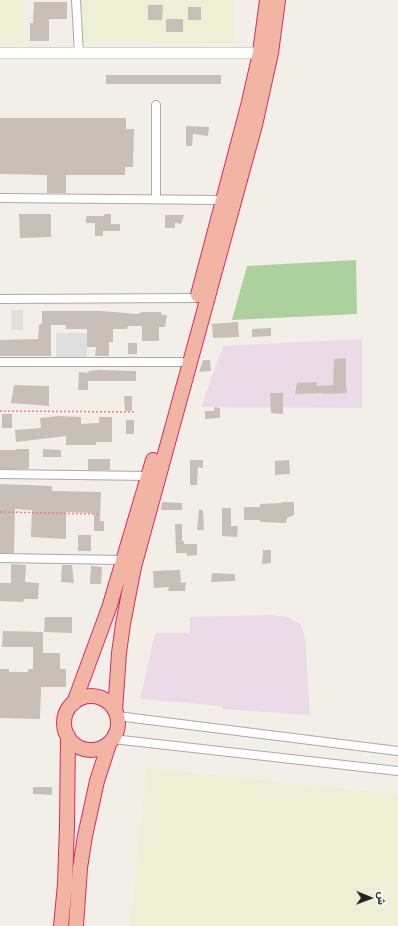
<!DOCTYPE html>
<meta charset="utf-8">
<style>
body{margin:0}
#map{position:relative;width:398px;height:926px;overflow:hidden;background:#f2efe9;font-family:Helvetica,Vazirmatn,sans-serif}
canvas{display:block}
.north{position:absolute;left:350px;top:878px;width:40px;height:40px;-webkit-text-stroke:3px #fff;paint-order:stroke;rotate:91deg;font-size:11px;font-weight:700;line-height:16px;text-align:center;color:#222}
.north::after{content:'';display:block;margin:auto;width:14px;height:18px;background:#222;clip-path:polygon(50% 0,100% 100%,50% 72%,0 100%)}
</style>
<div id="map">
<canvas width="398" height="926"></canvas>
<div class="north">ش</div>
</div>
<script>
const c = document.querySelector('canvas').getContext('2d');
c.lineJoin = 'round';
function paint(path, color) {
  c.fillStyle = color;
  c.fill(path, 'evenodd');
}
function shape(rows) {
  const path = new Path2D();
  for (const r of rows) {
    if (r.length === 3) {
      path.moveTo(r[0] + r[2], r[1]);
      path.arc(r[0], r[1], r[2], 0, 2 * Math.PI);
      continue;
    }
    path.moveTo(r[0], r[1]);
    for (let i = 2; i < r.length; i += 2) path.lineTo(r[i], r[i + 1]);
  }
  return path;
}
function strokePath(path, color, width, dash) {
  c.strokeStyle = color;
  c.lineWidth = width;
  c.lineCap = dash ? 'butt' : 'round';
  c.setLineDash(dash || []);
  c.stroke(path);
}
paint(shape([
 [11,310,23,310,23,330,11,330],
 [56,333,87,333,87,362,56,362]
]), '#e0dfdf');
paint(shape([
 [362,339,362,408,201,407,223,346],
 [272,615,287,617,301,624,305,638,310,715,223,709,221,706,140,699,155,633,190,633,190,617]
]), '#ebdbe8');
paint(shape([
 [0,0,24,0,24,46,0,45],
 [77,0,234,0,235,44,79,42],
 [147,768,398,794,398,926,130,926]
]), '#eef0d5');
paint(shape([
 [356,260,357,314,232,320,247,266]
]), '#add19e');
paint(shape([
 [34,2,67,2,67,19,49,19,49,41,30,41,30,23,33,23],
 [148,5,163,5,162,20,148,20],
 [188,7,201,7,201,20,188,20],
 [166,19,183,19,183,32,166,32],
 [106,75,221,75,221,84,106,84],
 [0,118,126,118,126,129,134,129,133,167,125,167,125,175,66,175,66,193,47,193,47,175,0,174],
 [186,126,209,127,208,136,193,134,192,146,186,146],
 [19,214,51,214,51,237,20,238],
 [104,214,111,214,111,224,120,224,120,231,103,231,103,236,95,236,95,223,86,223,86,216,104,216],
 [165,215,184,215,181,224,175,223,175,228,165,228],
 [42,311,101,311,137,314,143,312,161,312,162,315,167,315,165,327,159,327,159,341,142,341,142,326,128,326,127,329,113,329,113,342,109,342,109,356,95,356,96,347,87,347,87,329,66,329,66,325,51,325,51,356,0,356,0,340,38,339,39,325,42,324],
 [238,322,239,337,213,338,212,324],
 [271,328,271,336,252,337,252,329],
 [128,343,137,343,137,354,128,354],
 [346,358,346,384,347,393,323,394,323,393,295,394,297,383,317,382,317,386,333,385,334,359],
 [203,360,210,360,211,371,199,372],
 [100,370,136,371,136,381,88,381,88,390,78,390,79,372,89,373,88,371],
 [14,385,49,386,49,406,11,403],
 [270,393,283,393,283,414,271,413],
 [124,396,132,396,132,411,125,411],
 [214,407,220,408,220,418,205,419,205,411,214,411],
 [2,414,12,414,12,428,2,428],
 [58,416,81,417,81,424,99,423,99,417,112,417,112,442,96,442,96,445,66,445,66,436,16,442,15,430,41,428,40,418],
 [126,420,134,420,134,434,126,434],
 [16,449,29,449,29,469,0,469,0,450,16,450],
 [43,449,61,450,61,457,43,457],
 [88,459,110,459,110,470,88,470],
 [190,460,203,460,203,468,198,467,197,485,190,485],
 [289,460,290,474,275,475,275,461],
 [0,484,52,486,52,491,101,492,100,521,104,521,104,531,94,531,94,513,66,512,66,539,31,537,32,510,15,509,14,553,0,553],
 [162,502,182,503,182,510,161,510],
 [282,502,294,502,294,515,287,518,286,523,260,522,260,520,244,520,244,507,260,507,260,504,282,503],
 [222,508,231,508,231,526,238,526,237,537,222,536],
 [199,510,203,510,204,530,197,530],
 [175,524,182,524,182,541,184,541,184,544,197,544,197,555,187,556,187,553,176,553],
 [78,535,91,535,91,551,78,551],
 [263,550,271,550,271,563,262,564],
 [11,564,26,565,25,582,39,583,38,599,24,599,23,602,0,601,0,583,11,583],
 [62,565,72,565,74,583,61,582],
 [91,566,102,567,101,584,90,584],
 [180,570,181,583,186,582,185,591,168,591,169,587,154,588,153,571],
 [212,573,235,574,235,581,211,582],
 [45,617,72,617,72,633,44,632],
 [3,631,43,632,43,653,60,653,60,669,66,669,66,687,41,687,40,719,0,718,0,669,9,669,9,672,28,672,28,669,33,669,33,647,2,647],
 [33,787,52,787,52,795,33,794]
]), '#c7bfb8');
const minor = shape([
 [76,0,79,53],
 [0,198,224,200],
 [156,199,156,105],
 [0,299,198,298],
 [0,362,181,362],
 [0,474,149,476],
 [0,558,124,560],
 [117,716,398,751],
 [113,739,398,771]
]);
const tertiary = shape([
 [0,53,267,53]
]);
const trunk = shape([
 [198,295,249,102,260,53,267,0],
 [91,723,27],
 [74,703,109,608,153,460],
 [115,711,119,653,123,624,134,567,255,125,271,53,278,0],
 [61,926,65,884,67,825,68,736],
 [76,926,80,868,85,836,97,781,109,744]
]);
strokePath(minor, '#a9a9a9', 10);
strokePath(tertiary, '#a9a9a9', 12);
strokePath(trunk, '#dc2a67', 16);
strokePath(shape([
 [0,411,135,412],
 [0,512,100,514]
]), '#fa8072', 1.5, [2, 2]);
strokePath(minor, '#fff', 8);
strokePath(tertiary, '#fff', 11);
strokePath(trunk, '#f2b4a3', 14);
</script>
